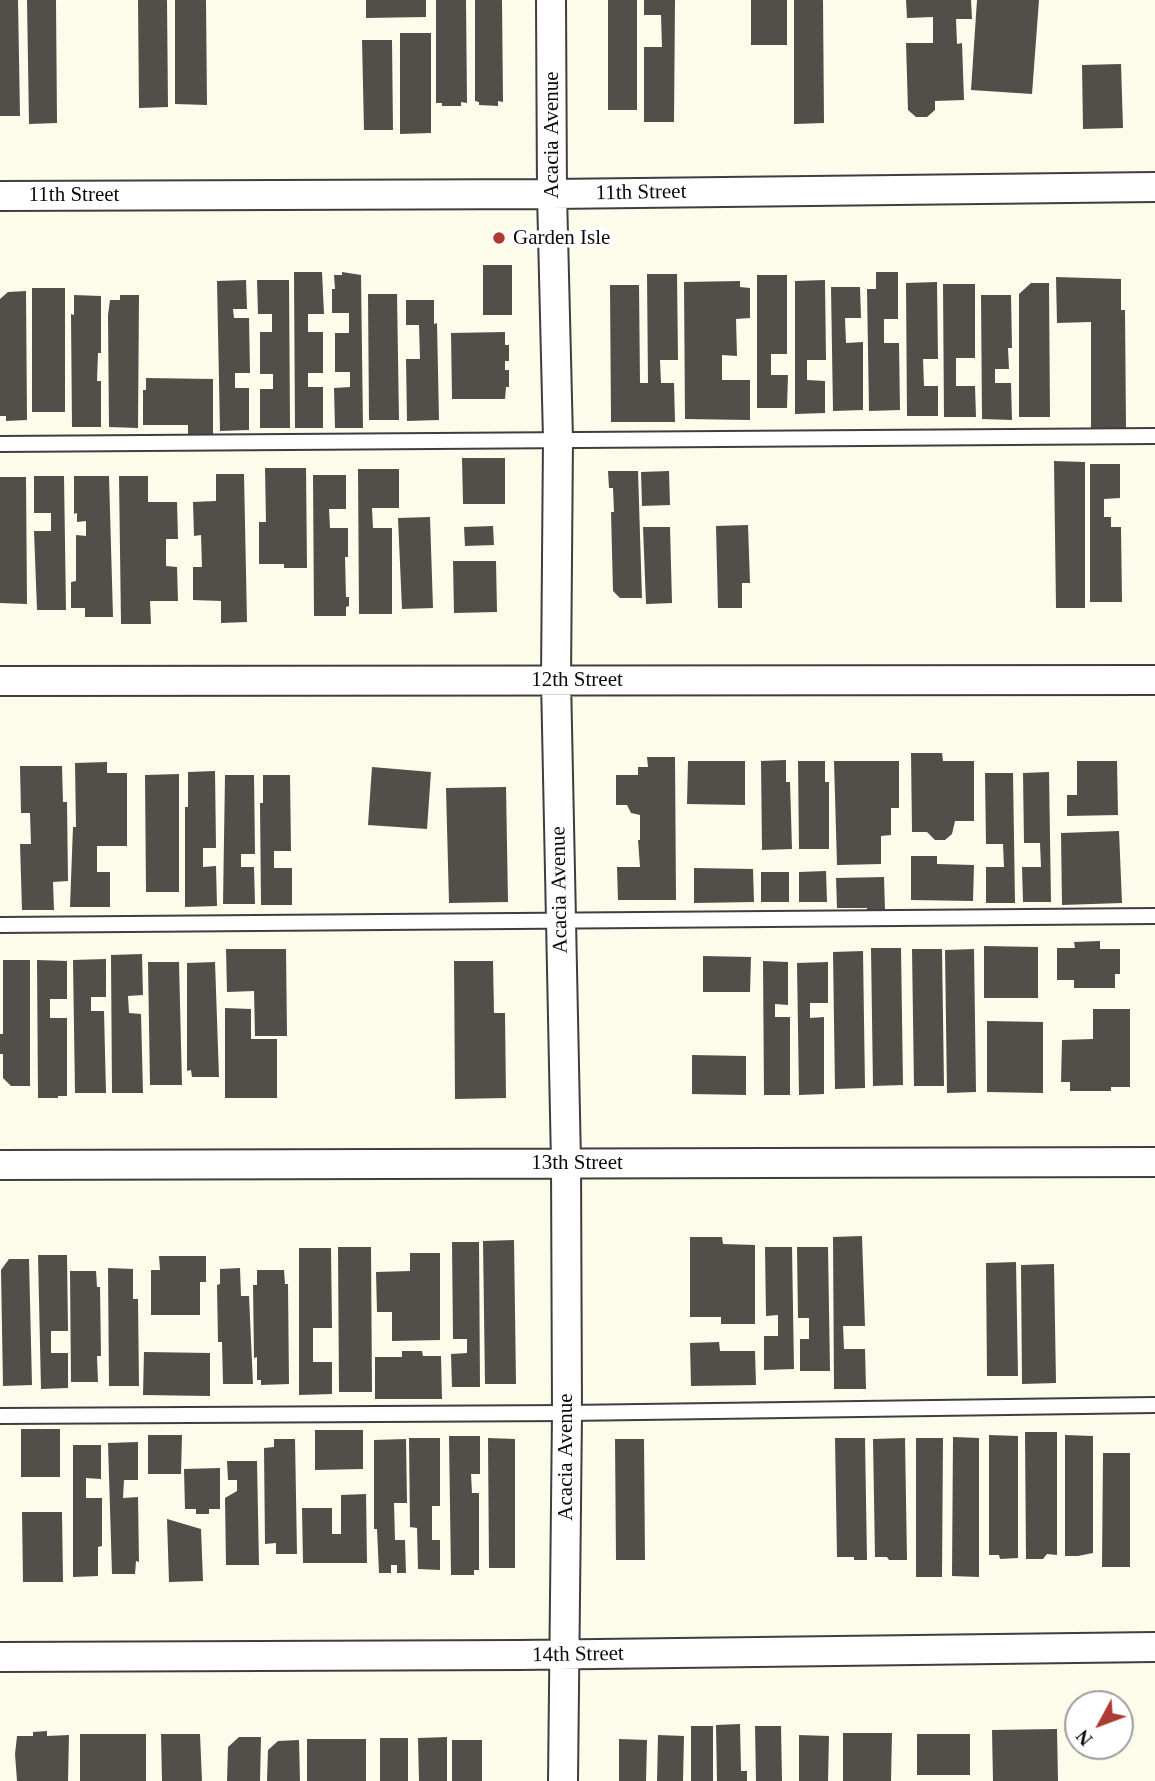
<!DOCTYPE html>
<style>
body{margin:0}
#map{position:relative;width:1155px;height:1781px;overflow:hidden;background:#fdfceb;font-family:"Times New Roman",serif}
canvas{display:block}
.north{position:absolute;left:1064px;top:1690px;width:70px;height:70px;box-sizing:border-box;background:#fff;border:2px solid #9d9d9d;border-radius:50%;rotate:229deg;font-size:19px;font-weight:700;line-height:28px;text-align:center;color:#0b0b0b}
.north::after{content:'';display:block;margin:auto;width:24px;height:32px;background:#ad3b31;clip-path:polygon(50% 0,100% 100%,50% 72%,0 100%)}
</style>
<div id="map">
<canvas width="1155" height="1781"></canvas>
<div class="north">N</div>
</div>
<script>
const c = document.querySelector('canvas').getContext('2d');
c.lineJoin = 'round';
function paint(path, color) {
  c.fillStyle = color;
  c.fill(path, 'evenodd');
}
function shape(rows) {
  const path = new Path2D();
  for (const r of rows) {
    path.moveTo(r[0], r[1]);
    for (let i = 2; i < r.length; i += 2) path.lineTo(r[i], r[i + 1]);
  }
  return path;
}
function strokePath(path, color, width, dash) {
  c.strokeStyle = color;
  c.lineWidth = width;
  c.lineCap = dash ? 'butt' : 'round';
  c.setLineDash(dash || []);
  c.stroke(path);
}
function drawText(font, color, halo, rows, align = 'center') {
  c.font = font + ' "Times New Roman",serif';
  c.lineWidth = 7;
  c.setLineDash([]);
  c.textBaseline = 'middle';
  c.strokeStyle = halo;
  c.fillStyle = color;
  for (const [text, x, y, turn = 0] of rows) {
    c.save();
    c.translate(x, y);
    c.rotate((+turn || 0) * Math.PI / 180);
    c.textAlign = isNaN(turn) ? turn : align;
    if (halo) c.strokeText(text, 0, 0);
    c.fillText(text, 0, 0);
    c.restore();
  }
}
paint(shape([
 [0,0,18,0,20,116,0,116],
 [27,0,56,0,57,123,29,124],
 [138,0,167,0,168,107,139,108],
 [175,0,206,0,207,105,175,104],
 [366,0,426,0,426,17,366,18],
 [436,0,466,0,467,103,461,102,461,106,442,106,442,103,436,103],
 [475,0,502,0,503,102,498,101,498,106,479,105,479,102,475,101],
 [608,0,637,0,637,110,608,110],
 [644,0,675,0,674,122,644,122,644,47,662,47,661,15,644,15],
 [751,0,787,0,787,45,751,45],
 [794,0,823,0,824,123,794,124],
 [906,0,971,0,972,19,956,19,957,44,962,43,964,100,935,101,935,110,927,117,916,117,908,110,906,43,933,43,933,17,907,18],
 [977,0,1039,0,1032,94,971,90],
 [400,33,431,33,431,133,400,134],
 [362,40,392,40,393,130,364,130],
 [1121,64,1123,128,1083,129,1082,65],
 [483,265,512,265,512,315,483,315],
 [294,272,322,272,324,314,308,314,308,332,323,332,323,373,308,373,308,387,323,387,323,428,295,428],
 [342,272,361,275,363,428,335,428,334,388,350,387,350,372,335,372,335,333,349,333,349,313,332,313,332,289,335,289,334,275,342,275],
 [876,272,898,272,898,319,884,319,884,343,899,343,900,410,869,411,867,289,876,289],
 [647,274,677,274,678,360,660,360,661,383,674,383,675,422,611,422,610,285,639,285,640,383,648,383],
 [757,275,787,275,787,354,771,354,771,375,788,375,787,408,757,408],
 [1056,277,1121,279,1121,310,1125,310,1126,428,1091,429,1091,322,1057,323],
 [246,280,247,309,233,309,234,318,249,318,250,373,235,373,235,388,249,388,249,430,220,431,217,281],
 [257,280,289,280,290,428,260,428,260,389,273,389,273,374,260,374,260,332,272,332,272,314,258,314],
 [825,280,826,360,807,360,807,380,825,381,825,413,795,414,795,281],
 [740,281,740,287,750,288,750,318,736,319,737,356,722,355,722,380,750,380,750,420,685,419,684,282],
 [937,282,938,359,923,359,924,386,938,386,938,416,907,416,906,283],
 [1031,283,1049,283,1050,417,1019,417,1019,294],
 [943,284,975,284,975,358,956,358,956,386,975,386,976,417,944,417],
 [831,287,860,287,861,318,845,318,846,343,863,342,863,410,833,411],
 [32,288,65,288,65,412,32,412],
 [26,291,27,420,6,421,6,416,0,416,0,299,8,292],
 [368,294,397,294,399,420,369,420],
 [74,295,101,296,101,353,98,353,97,381,101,381,101,427,72,427,71,314,74,315],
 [120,295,139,295,138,428,109,427,108,315,110,300,120,300],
 [981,295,1011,295,1012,348,1008,348,1009,369,995,369,995,383,1011,383,1012,420,982,419],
 [406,300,434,300,434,324,437,323,439,420,407,421,406,359,420,359,419,325,406,325],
 [505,332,505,345,509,345,509,361,505,361,505,370,509,370,509,387,506,387,505,399,452,399,451,333],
 [146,378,213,379,213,435,188,434,188,425,143,425,143,390,146,390],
 [462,458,505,458,505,504,463,504],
 [1054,461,1085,462,1085,608,1056,608],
 [1090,464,1120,464,1120,498,1104,499,1104,517,1111,517,1111,527,1121,527,1122,602,1090,602],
 [265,468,306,468,307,568,284,568,284,564,259,564,259,522,266,522],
 [358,469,399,469,399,508,372,508,373,528,392,528,392,614,359,614],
 [608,471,638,471,642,598,620,598,613,591,611,512,614,512,613,488,609,488],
 [669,471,670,505,642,506,641,472],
 [216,474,244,474,247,622,221,623,221,601,193,600,193,567,202,567,201,535,194,536,193,502,216,501],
 [313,475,346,475,346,509,329,509,330,528,348,528,348,557,345,557,346,597,349,597,349,606,346,607,346,616,314,616],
 [34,476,64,476,66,610,37,610,34,531,51,531,51,513,34,513],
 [74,476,109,476,113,617,85,617,85,608,71,608,71,582,76,581,76,535,86,536,86,521,77,522,77,513,74,514],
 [119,476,148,476,148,502,177,502,178,539,166,539,166,566,177,567,178,601,150,601,151,624,121,624],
 [0,477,26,477,27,604,0,603],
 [430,517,433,608,402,609,398,518],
 [748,525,750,583,742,583,742,608,718,608,716,526],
 [493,526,494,545,465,546,464,527],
 [643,527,670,527,672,603,646,604],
 [453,561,496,561,497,612,454,613],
 [911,753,942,753,943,761,974,761,974,821,955,821,952,834,945,840,935,840,927,832,912,832],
 [647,757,675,757,676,900,618,900,617,867,640,867,638,840,640,840,640,815,631,813,627,805,616,805,616,775,638,775,638,767,648,767],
 [786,760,786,782,790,782,792,849,762,850,761,761],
 [688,761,745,761,745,805,687,804],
 [798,761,825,761,825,782,829,782,829,849,799,849],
 [834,761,899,761,899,808,891,808,891,835,881,836,881,864,837,865],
 [1077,761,1117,761,1118,815,1067,816,1067,795,1077,795],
 [107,762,107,773,127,773,127,846,97,846,97,872,110,872,110,907,70,907,73,827,76,827,75,763],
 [20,766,62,766,63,802,67,802,68,881,53,882,54,910,22,910,20,844,31,844,30,813,21,813],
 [372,767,431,772,427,829,368,825],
 [215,771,216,848,203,848,203,867,216,866,217,906,185,907,185,807,188,807,188,772],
 [1049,772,1051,902,1023,902,1022,867,1041,867,1040,843,1024,843,1023,773],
 [985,773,1013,773,1015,903,986,903,986,867,1004,867,1003,844,986,844],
 [179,774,179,892,146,892,145,775],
 [225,775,254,775,255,854,241,854,241,867,254,867,255,904,223,904],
 [263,775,290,775,291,851,274,851,274,868,292,868,292,905,261,905,260,803,263,803],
 [506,787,508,902,449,903,446,788],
 [1119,831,1122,903,1062,905,1061,833],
 [911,856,937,856,937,864,974,865,973,901,911,900],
 [694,868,753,869,754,902,694,903],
 [826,871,827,902,799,902,799,872],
 [761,872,789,872,789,902,761,902],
 [884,877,885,910,867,911,867,908,837,908,836,878],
 [1100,941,1100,949,1120,949,1120,974,1115,974,1115,988,1074,988,1074,980,1057,980,1057,948,1075,948,1074,942],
 [984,946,1038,947,1038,998,984,998],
 [871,948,901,948,903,1085,873,1086],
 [226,949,286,949,287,1036,255,1036,254,991,227,992],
 [912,949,942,949,944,1086,914,1086],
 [974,949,976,1092,947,1093,945,950],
 [863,951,865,1088,835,1089,833,952],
 [142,954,143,995,128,996,129,1013,141,1014,143,1093,112,1093,111,955],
 [703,956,751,957,750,992,703,992],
 [106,959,106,997,91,997,91,1011,104,1011,106,1093,75,1093,73,960],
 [3,960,30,960,30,1086,11,1086,3,1078,3,1054,0,1054,0,1034,3,1034],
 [37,960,67,961,67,999,50,999,50,1018,67,1018,67,1096,58,1096,58,1098,38,1098],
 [454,961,493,961,494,1013,505,1013,506,1098,455,1099],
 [763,961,788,962,788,1005,775,1004,775,1017,790,1017,790,1095,764,1095],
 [148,962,179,962,182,1085,150,1085],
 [215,962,219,1077,192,1077,191,1070,187,1071,187,963],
 [828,962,828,1003,810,1003,810,1018,824,1017,824,1094,799,1095,797,963],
 [225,1008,251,1009,251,1039,277,1039,277,1098,225,1098],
 [1093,1009,1130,1009,1130,1087,1111,1087,1111,1091,1070,1091,1070,1082,1061,1082,1062,1040,1093,1039],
 [987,1021,1043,1022,1043,1093,987,1092],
 [692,1055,746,1056,746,1095,692,1094],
 [862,1236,865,1326,843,1326,844,1349,865,1349,866,1389,834,1389,833,1237],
 [690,1237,722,1237,723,1244,755,1245,755,1324,721,1324,721,1317,690,1317],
 [514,1240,516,1384,485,1384,483,1241],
 [452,1242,479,1242,480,1387,452,1387,451,1354,467,1353,467,1339,453,1339],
 [338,1247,371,1247,372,1392,339,1392],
 [765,1247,792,1247,794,1369,764,1370,764,1336,778,1336,778,1315,766,1316],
 [797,1247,828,1247,830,1371,800,1371,800,1339,809,1339,809,1318,798,1318],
 [299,1248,331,1248,332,1328,313,1328,313,1362,332,1362,332,1394,299,1395],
 [410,1253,440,1253,440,1340,392,1341,392,1312,377,1312,376,1272,410,1271],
 [38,1255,67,1255,68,1331,51,1331,51,1353,68,1353,68,1388,41,1389],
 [159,1256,206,1256,206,1282,200,1282,200,1315,151,1315,151,1270,160,1270],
 [9,1259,29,1259,32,1385,3,1386,1,1270],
 [1016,1262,1018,1376,987,1376,986,1263],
 [1054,1264,1056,1383,1022,1384,1021,1265],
 [108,1268,133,1269,133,1299,138,1299,139,1386,109,1386],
 [240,1268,241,1296,249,1296,253,1384,223,1384,222,1342,218,1342,217,1285,220,1284,220,1269],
 [257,1270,284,1270,285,1284,288,1284,289,1384,261,1385,261,1380,257,1380,257,1357,254,1358,253,1285,257,1285],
 [70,1271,96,1271,97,1287,100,1287,101,1356,97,1356,98,1382,71,1382],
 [719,1342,720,1351,755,1351,756,1385,691,1386,690,1343],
 [402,1351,422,1351,423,1356,441,1356,442,1399,375,1399,375,1357,402,1357],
 [144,1352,210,1353,210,1396,143,1395],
 [21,1429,60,1429,60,1477,21,1477],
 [315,1430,363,1430,363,1469,315,1470],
 [1025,1432,1057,1432,1057,1555,1047,1554,1043,1559,1026,1559],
 [148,1435,182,1435,181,1474,148,1474],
 [989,1435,1018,1436,1018,1558,1000,1559,999,1555,989,1555],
 [1065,1435,1093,1436,1093,1553,1078,1556,1065,1556],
 [449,1436,480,1436,480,1474,471,1474,472,1493,479,1493,479,1570,474,1570,474,1575,451,1575],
 [953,1437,979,1438,979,1577,952,1576],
 [409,1438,440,1438,440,1506,432,1506,432,1540,440,1540,440,1570,418,1569,417,1528,410,1527],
 [488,1438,515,1439,515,1568,489,1568],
 [835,1438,865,1438,867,1560,854,1560,854,1557,837,1557],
 [905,1438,907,1560,889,1560,887,1557,875,1557,873,1439],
 [916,1438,943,1438,942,1577,916,1577],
 [274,1439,295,1439,297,1554,276,1554,276,1543,265,1544,264,1448,274,1447],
 [406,1439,407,1503,394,1503,395,1540,405,1540,406,1573,397,1573,397,1565,391,1565,391,1573,379,1573,377,1529,374,1529,374,1440],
 [615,1439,644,1439,645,1560,616,1560],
 [138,1442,138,1480,124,1480,123,1498,138,1497,139,1562,136,1561,135,1574,112,1574,108,1443],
 [73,1445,101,1445,101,1479,86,1478,86,1498,102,1498,102,1546,98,1547,98,1576,73,1577],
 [1103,1453,1130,1453,1130,1567,1102,1567],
 [227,1461,257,1461,259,1565,226,1565,225,1498,237,1491,237,1480,228,1480],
 [220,1468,220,1509,209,1509,209,1514,196,1514,196,1509,185,1509,184,1469],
 [366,1494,367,1563,303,1563,302,1508,332,1508,332,1534,341,1534,341,1495],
 [22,1512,62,1512,63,1582,23,1582],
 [167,1519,201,1529,203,1581,169,1582],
 [740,1724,741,1771,747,1771,747,1781,717,1781,716,1725],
 [691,1726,713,1726,713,1781,691,1781],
 [755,1726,781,1726,782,1781,756,1781],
 [1057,1729,1058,1781,993,1781,992,1730],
 [47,1731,47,1736,69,1735,68,1781,17,1781,15,1754,17,1736,33,1736,33,1732],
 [843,1733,892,1733,891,1781,843,1781],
 [80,1734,146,1734,146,1781,80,1781],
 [161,1734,200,1734,202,1781,162,1781],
 [917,1734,970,1734,970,1775,917,1775],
 [658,1735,684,1736,683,1781,657,1781],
 [799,1735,829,1736,828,1781,799,1781],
 [239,1737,261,1737,260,1781,227,1781,228,1747],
 [447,1737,447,1781,419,1781,418,1738],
 [380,1738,408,1738,408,1781,380,1781],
 [307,1739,366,1739,366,1781,307,1781],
 [619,1739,647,1740,646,1781,619,1781],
 [299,1740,300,1781,267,1781,268,1750,278,1741],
 [452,1740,482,1740,482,1781,452,1781]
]), '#524e49');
const lane = shape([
 [0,444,1155,436],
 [0,925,1155,916],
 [0,1416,567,1413,1155,1405]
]);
const street = shape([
 [551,0,552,194,558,439,556,679,566,1162,567,1413,563,1781],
 [0,196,552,194,1155,187],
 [0,681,1155,680],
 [0,1165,1155,1162],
 [0,1657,519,1655,1155,1647]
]);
strokePath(lane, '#3e3e3e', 18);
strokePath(street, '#3e3e3e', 32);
strokePath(lane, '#fff', 14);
strokePath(street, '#fff', 28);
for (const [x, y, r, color] of [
 [499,238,7,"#ad3b31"]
]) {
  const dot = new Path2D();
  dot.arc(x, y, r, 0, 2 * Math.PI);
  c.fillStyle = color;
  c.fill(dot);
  strokePath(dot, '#fff', 2.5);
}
drawText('21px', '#0b0b0b', '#fff', [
 ["Acacia Avenue",552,135,-90],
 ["11th Street",641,193,-1],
 ["11th Street",74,195],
 ["12th Street",577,680],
 ["Acacia Avenue",560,890,-91],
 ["13th Street",577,1163],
 ["Acacia Avenue",566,1457,-90],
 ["14th Street",578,1655,-1]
]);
drawText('21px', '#0b0b0b', '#fff', [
 ["Garden Isle",513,238]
], 'left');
</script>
